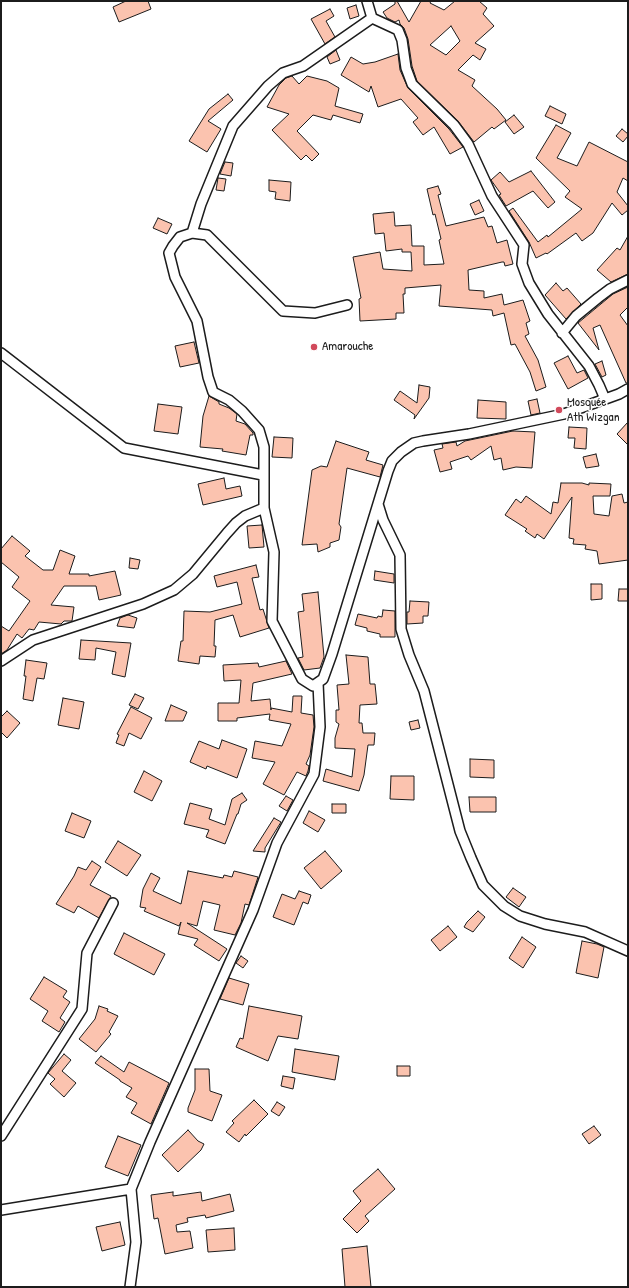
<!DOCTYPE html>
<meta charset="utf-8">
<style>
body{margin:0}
#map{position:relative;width:629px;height:1288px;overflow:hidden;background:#fff;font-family:"Patrick Hand",sans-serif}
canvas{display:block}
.frame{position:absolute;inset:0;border:2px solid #1c1c1c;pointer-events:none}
</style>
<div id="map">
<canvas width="629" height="1288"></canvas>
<div class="frame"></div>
</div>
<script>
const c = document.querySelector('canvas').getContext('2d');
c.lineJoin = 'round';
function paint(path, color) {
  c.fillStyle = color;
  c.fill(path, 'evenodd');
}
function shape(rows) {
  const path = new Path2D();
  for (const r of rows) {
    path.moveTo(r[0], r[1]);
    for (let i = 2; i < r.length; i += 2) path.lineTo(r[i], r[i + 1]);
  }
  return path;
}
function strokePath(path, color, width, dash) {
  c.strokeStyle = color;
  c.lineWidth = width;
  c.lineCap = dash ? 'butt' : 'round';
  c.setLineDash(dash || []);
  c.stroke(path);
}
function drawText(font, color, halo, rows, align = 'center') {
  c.font = font + ' "Patrick Hand",sans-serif';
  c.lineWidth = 3;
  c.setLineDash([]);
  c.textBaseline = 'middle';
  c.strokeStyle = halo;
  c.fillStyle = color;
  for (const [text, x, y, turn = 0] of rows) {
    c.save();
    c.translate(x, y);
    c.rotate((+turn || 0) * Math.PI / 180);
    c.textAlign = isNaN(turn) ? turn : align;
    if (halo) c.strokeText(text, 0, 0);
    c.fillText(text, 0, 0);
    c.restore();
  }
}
const building = shape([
 [126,1,148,1,151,9,119,22,113,7,126,1],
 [395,1,397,1,409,22,421,1,431,1,430,3,444,10,455,1,479,1,487,8,483,14,494,26,475,43,486,49,480,60,473,55,458,70,475,80,472,86,497,109,506,120,494,129,492,127,474,142,458,121,417,81,412,66,408,39,404,28,400,24,399,20,395,22,387,18,383,12,395,4,395,1],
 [451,26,460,41,446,55,430,45,451,26],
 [356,5,359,16,350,19,347,8,356,5],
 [330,9,334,16,326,21,335,37,325,44,311,19,330,9],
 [336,50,340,60,330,64,327,57,336,50],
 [398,54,400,70,408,88,449,129,463,147,450,154,434,127,423,135,413,122,418,118,401,99,378,107,371,86,369,92,341,75,351,57,363,64,375,62,398,54],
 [292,76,299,84,307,76,327,81,339,88,335,106,363,114,360,123,333,115,331,120,313,115,297,131,319,154,312,161,306,155,301,160,272,130,289,114,267,107,279,85,286,78,292,76],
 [228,94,233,100,208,121,221,129,207,152,189,141,209,109,228,94],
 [550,106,566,114,562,124,545,116,550,106],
 [514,115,524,127,514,134,505,122,514,115],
 [556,125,571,133,557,158,577,166,589,142,628,162,628,181,623,178,617,192,628,206,628,210,622,215,612,203,593,233,582,241,576,233,547,254,546,253,536,258,529,242,509,211,513,208,538,242,547,235,548,237,582,209,565,197,570,191,536,158,556,125],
 [622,129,628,134,628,136,623,142,616,136,622,129],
 [225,162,233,163,231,176,220,174,225,162],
 [531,171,555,202,548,208,533,191,506,206,499,195,501,194,491,180,500,172,509,182,531,171],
 [218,178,226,179,224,191,216,190,218,178],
 [269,180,291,182,290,201,275,199,276,192,269,191,269,180],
 [438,186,441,194,438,195,446,226,484,217,488,227,492,226,497,243,507,240,513,264,505,266,504,262,502,262,468,270,469,290,484,291,484,298,502,294,504,305,523,300,530,321,526,323,529,334,525,336,538,360,546,387,536,391,530,372,515,344,511,345,504,313,493,316,492,310,439,306,441,285,405,288,405,294,403,294,404,313,396,313,396,319,360,321,359,299,361,298,353,257,380,252,383,269,412,271,411,252,402,252,402,249,386,251,384,233,375,234,373,214,394,212,395,226,411,225,412,246,424,246,424,265,444,264,439,240,441,239,435,214,433,215,427,189,438,186],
 [479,200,484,211,475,215,470,204,479,200],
 [158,218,172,224,167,234,153,228,158,218],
 [628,236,628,274,611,282,597,270,617,248,620,250,628,236],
 [556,283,563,291,567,288,581,304,566,319,545,295,556,283],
 [628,287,628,307,620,315,628,326,628,383,626,383,600,325,593,328,599,350,578,323,613,294,628,287],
 [194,342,199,363,180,367,175,346,194,342],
 [568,356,577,373,584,370,588,378,568,389,554,363,568,356],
 [602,361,606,375,602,377,595,364,602,361],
 [419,385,430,387,429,398,414,419,415,415,394,400,400,391,417,403,419,385],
 [209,396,219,402,219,404,229,408,237,414,236,421,245,424,253,433,253,435,250,435,246,455,222,451,223,449,200,447,203,416,209,396],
 [537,399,540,413,531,415,528,401,537,399],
 [478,400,506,402,506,419,477,418,478,400],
 [158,404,182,407,178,434,154,431,158,404],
 [628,422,628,445,617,434,628,422],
 [569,427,587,428,586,449,574,448,575,438,568,438,569,427],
 [513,431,535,432,532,468,516,467,503,470,501,458,494,460,491,446,471,460,468,456,450,462,452,469,440,472,434,450,443,448,442,444,456,442,457,446,465,441,513,431],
 [274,437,293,438,292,458,272,457,274,437],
 [336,441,369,452,366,460,383,465,380,477,347,468,339,524,341,527,339,540,330,543,330,547,318,552,317,544,302,545,312,470,321,466,327,467,336,441],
 [596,454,599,466,586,468,583,457,596,454],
 [224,478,226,489,240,486,242,496,203,505,198,484,224,478],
 [561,483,582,483,589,485,589,483,611,484,610,496,593,496,594,514,609,516,612,496,622,494,624,503,628,502,628,560,599,564,597,551,585,549,586,545,573,544,574,539,569,538,572,497,544,539,537,534,535,538,525,531,527,529,505,515,516,499,521,503,526,496,551,514,553,502,558,503,561,483],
 [262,525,264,547,249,548,247,526,262,525],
 [12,536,30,551,25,556,43,570,53,570,60,550,75,556,69,574,89,574,89,576,115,571,121,595,99,600,96,586,64,586,51,605,74,607,72,621,64,621,61,624,39,622,34,630,29,629,22,638,17,634,7,650,1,654,1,626,9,631,30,601,12,587,19,577,1,562,1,549,12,536],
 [130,558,140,560,138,569,129,568,130,558],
 [256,565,259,577,252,578,260,610,263,609,269,628,240,637,233,615,215,620,214,646,216,646,215,657,200,656,199,664,178,661,181,641,183,641,184,611,210,612,242,604,237,582,217,587,214,576,256,565],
 [375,571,394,574,394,583,374,580,375,571],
 [591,584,602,584,602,599,591,600,591,584],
 [619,589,628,589,628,601,618,601,619,589],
 [318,592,324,657,320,668,304,670,298,658,303,657,298,612,304,611,302,594,318,592],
 [410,601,429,602,428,616,423,616,423,623,407,624,407,612,409,612,410,601],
 [383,610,395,611,395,637,380,637,380,634,367,631,367,628,355,625,358,614,377,618,378,616,382,617,383,610],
 [128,615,137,618,134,628,117,626,120,618,128,615],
 [81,640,131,643,125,677,112,674,116,652,96,648,95,660,79,659,81,640],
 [346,655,368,657,370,684,375,684,377,704,360,705,359,723,362,723,363,733,375,733,374,745,368,745,364,775,359,791,323,781,326,769,352,777,355,749,335,748,335,738,339,724,336,722,336,710,339,710,337,685,349,684,346,655],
 [26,660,47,663,44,679,37,678,33,701,23,699,26,676,24,676,26,660],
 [286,661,292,674,253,683,251,701,270,699,271,710,271,708,292,712,293,696,302,696,301,713,313,715,314,727,310,755,306,764,309,766,308,771,306,776,297,772,284,795,263,784,275,762,252,758,255,741,282,746,291,724,269,720,270,714,237,718,237,721,218,721,218,703,239,703,241,680,224,681,223,665,258,663,259,667,286,661],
 [135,694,144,698,138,709,129,705,135,694],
 [63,698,84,702,79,729,58,725,63,698],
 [171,705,187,712,183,721,165,721,171,705],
 [131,707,152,718,141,739,129,733,124,746,116,743,119,735,117,734,131,707],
 [7,711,20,723,7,738,1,732,1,717,7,711],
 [418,720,420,728,411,730,409,722,418,720],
 [222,740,247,749,237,778,207,766,206,769,190,762,199,741,219,749,222,740],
 [470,759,494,760,494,778,470,777,470,759],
 [144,771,162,781,152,801,134,792,144,771],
 [391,776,414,776,414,800,390,799,391,776],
 [242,793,247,800,241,804,238,814,237,814,225,844,206,837,209,830,184,824,190,803,212,809,209,819,225,825,232,799,242,793],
 [286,796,293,800,287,811,279,806,286,796],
 [469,797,496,797,496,812,470,812,469,797],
 [332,804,346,804,346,813,332,813,332,804],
 [309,811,325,820,318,832,303,823,309,811],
 [72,813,91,821,84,838,65,831,72,813],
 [274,818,281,822,265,848,265,852,253,851,274,818],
 [118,841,141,855,127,876,105,862,118,841],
 [325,851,342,871,321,889,304,868,325,851],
 [92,861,101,867,90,885,111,896,99,918,78,906,74,913,56,904,74,876,78,867,86,870,92,861],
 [188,871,223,878,224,875,232,877,234,871,258,877,249,905,245,904,241,923,235,935,214,930,220,905,203,901,197,926,187,923,227,949,219,961,194,945,198,939,178,934,181,922,179,926,144,911,146,908,140,907,143,889,151,873,160,878,153,891,181,904,188,871],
 [513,888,526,897,519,907,506,897,513,888],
 [299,891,311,895,308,904,303,902,294,925,273,917,282,894,295,899,299,891],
 [478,911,485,917,473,932,464,927,467,922,478,911],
 [448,926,457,937,440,951,431,940,448,926],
 [124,933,165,954,154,975,114,954,124,933],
 [522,937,536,947,523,968,509,958,522,937],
 [582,941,597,944,604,947,598,978,576,973,582,941],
 [241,956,248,961,243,968,236,963,241,956],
 [44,977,67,991,63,997,70,1002,60,1018,65,1022,59,1032,42,1021,48,1011,30,999,44,977],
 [229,978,249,984,243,1005,220,999,229,978],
 [99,1006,108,1009,107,1011,118,1016,109,1032,111,1034,96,1052,79,1039,95,1019,99,1006],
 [249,1006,302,1016,298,1039,278,1036,268,1061,236,1047,240,1038,243,1039,249,1006],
 [295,1049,339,1056,335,1080,292,1072,295,1049],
 [64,1054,71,1060,62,1071,76,1083,64,1097,50,1084,55,1079,48,1073,64,1054],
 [101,1056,124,1072,129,1062,169,1083,151,1124,131,1113,137,1103,126,1097,132,1088,120,1081,120,1080,95,1063,101,1056],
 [397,1066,410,1066,410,1076,397,1076,397,1066],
 [195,1069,209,1069,210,1091,222,1095,212,1121,188,1112,188,1108,195,1090,195,1069],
 [283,1076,295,1078,293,1089,281,1086,283,1076],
 [254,1100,268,1114,246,1136,245,1134,239,1142,226,1132,234,1123,232,1121,254,1100],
 [277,1102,285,1107,279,1116,271,1111,277,1102],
 [594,1126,601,1135,589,1144,582,1134,594,1126],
 [188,1130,198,1141,204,1144,201,1150,178,1172,162,1155,188,1130],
 [118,1136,141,1145,128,1176,105,1167,118,1136],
 [378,1169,395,1189,365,1216,369,1221,357,1233,343,1219,361,1201,353,1191,378,1169],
 [173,1192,173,1196,201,1192,202,1201,230,1194,234,1211,206,1218,205,1215,187,1218,188,1222,176,1225,177,1232,190,1231,193,1248,165,1254,158,1218,154,1219,151,1195,173,1192],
 [120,1222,125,1245,102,1251,96,1227,120,1222],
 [234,1228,235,1250,208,1252,206,1230,234,1228],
 [367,1246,371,1287,345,1287,342,1249,367,1246]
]);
paint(building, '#fbc3af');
strokePath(building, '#1c1c1c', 1);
const street = shape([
 [367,1,372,18,398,30,402,40,406,68,412,84,454,125,468,144,492,196,524,245,522,264,529,283,548,314,589,366,599,385,605,399],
 [192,233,201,204,233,126,268,86,283,73,303,66,372,18],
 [562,333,576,316,598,298,610,289,628,280],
 [1,353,124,448,263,475],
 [378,504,383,520,400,555,401,629,409,655,424,691,460,831,471,858,483,885,504,906,520,916,545,924,585,932,628,951],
 [264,508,264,447,259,430,242,411,229,400,213,392,208,377,197,321,175,277,169,253,173,246,180,237,192,233,207,235,283,311,315,313,347,305],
 [1,661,33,640,143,604,174,590,193,574,227,533,236,523,245,516,264,508,274,552,272,621,302,679,313,686,323,679,332,654,388,471,392,461,401,452,414,443,423,441,469,434,564,414,619,394,628,389],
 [1,1136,82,1009,87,953,113,903],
 [1,1210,131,1189],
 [130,1287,136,1242,131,1189,150,1142,253,910,277,843,314,774,320,727,318,683]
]);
strokePath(street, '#1c1c1c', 12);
strokePath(street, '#fff', 9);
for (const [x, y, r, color] of [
 [314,347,4,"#d1495b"],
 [559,410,4,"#d1495b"]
]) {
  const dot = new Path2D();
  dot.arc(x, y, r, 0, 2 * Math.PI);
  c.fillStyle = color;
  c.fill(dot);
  strokePath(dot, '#fff', 1.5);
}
drawText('13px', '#1c1c1c', '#fff', [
 ["Amarouche",322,347],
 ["Mosquée",567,403],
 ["Ath Wizgan",567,418]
], 'left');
</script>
